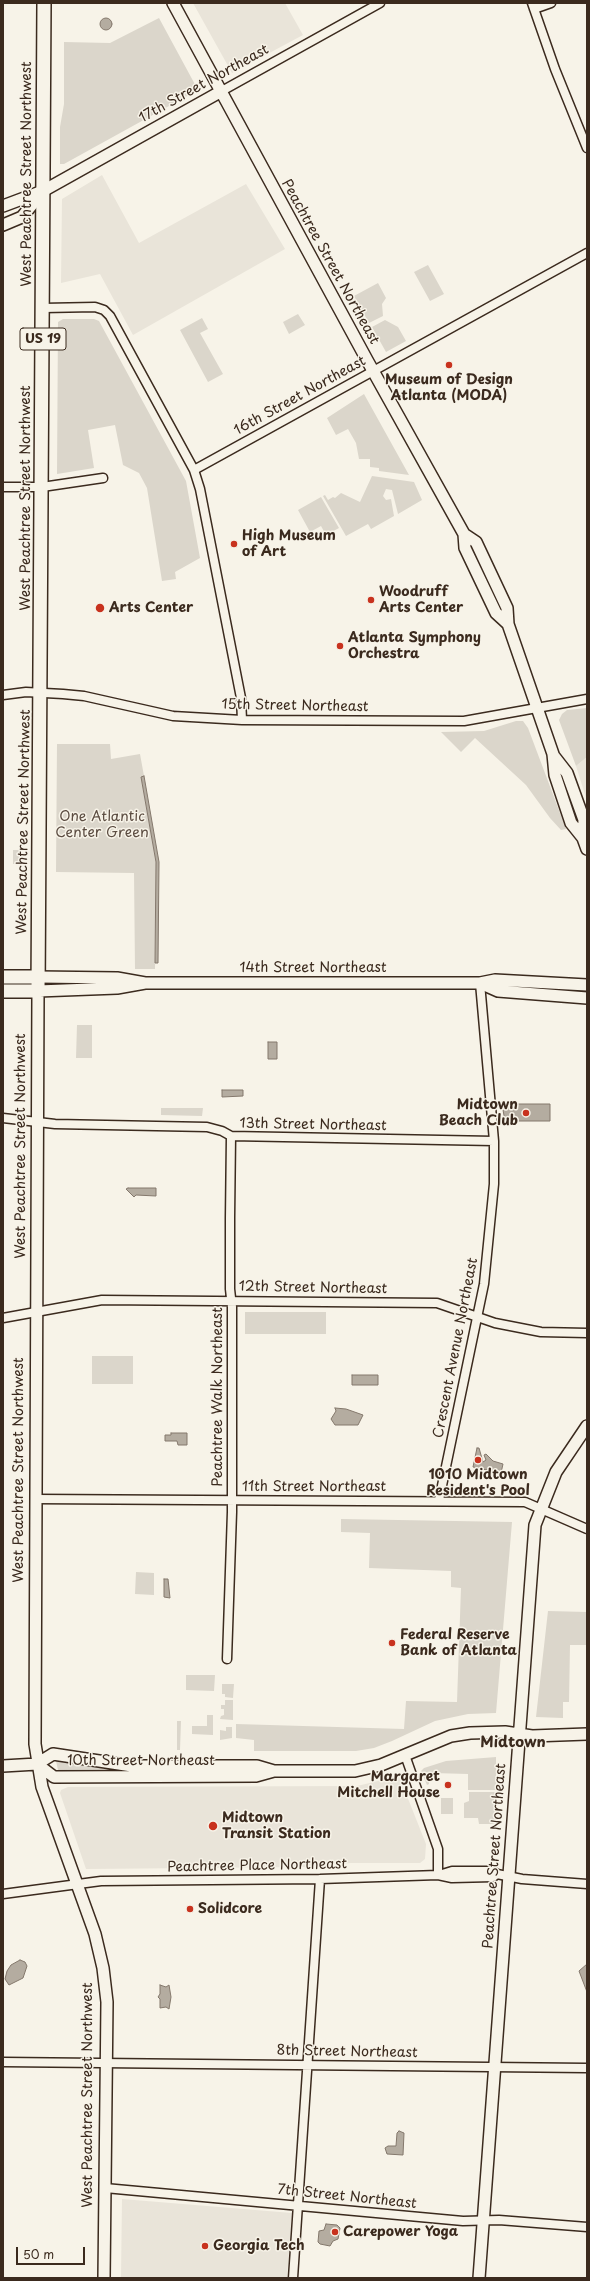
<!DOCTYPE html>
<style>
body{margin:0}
#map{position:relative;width:590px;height:2281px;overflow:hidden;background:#f7f3e8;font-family:"Playpen Sans",sans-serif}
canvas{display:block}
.frame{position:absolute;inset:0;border:4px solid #3b2a1e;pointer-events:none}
.scale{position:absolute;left:16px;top:2247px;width:69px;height:18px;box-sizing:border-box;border:2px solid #3b2a1e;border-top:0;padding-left:5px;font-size:12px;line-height:14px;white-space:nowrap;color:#3b2a1e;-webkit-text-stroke:3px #f7f3e8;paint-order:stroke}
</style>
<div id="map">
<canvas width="590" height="2281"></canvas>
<div class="frame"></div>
<div class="scale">50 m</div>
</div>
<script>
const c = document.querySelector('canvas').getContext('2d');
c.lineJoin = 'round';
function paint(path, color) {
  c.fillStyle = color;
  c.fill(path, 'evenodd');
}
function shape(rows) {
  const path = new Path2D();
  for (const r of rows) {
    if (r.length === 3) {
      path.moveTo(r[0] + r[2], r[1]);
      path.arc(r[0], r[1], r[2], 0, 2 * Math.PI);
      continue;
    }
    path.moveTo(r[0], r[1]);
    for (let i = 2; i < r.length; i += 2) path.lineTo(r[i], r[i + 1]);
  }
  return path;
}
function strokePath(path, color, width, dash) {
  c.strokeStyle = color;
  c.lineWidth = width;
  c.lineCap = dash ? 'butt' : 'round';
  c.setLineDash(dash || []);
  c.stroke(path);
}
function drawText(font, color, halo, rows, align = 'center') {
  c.font = font + ' "Playpen Sans",sans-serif';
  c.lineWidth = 3;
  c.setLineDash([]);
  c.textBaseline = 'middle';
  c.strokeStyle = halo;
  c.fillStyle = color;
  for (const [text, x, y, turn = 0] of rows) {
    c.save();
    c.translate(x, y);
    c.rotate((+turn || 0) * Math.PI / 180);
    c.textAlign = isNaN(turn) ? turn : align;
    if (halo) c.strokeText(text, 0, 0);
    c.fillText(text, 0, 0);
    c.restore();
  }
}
paint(shape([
 [193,3,285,3,303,35,232,73],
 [102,175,139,243,246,184,285,249,133,335,100,274,61,283,62,199],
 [587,757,587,801,576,766],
 [399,1776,426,1844,425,1859,420,1863,351,1863,306,1867,86,1869,60,1793,61,1790,68,1787,357,1786],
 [122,2199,292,2213,287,2278,121,2278]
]), '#e9e4d9');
paint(shape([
 [159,18,198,90,64,164,60,164,60,127,64,104,64,42,110,43],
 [428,265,444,294,430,301,414,272],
 [378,283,386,298,382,304,383,316,369,323,354,296],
 [298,314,305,325,289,334,283,322],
 [202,318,208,329,200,333,223,374,208,382,180,330],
 [63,319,94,319,99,321,186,481,200,558,175,572,176,579,162,581,147,488,139,473,123,465,115,425,88,430,94,468,57,474,58,322],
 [385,320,398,327,406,341,386,352,372,327],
 [364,394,409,475,379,471,379,468,370,467,370,459,359,459,356,443,348,429,336,435,327,418],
 [372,476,414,482,422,500,398,514,392,490,386,489,383,496,386,500,391,499,394,516,371,529,368,524,346,536,323,496,325,495,328,500,333,497,335,498,341,493,360,502],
 [321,497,339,528,326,535,321,526,310,532,298,510],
 [587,708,587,757,576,766,559,720,562,714,567,710],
 [516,721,523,721,528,728,566,829,561,830,550,818,526,785,475,738,461,752,441,732,484,731],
 [57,744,110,744,111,759,140,754,144,776,141,777,156,862,155,969,135,969,134,873,56,872],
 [13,850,22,850,22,864,13,864],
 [77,1025,92,1025,92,1058,76,1058],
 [161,1108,203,1108,202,1116,161,1115],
 [245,1312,326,1312,326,1334,245,1334],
 [92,1356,133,1356,133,1384,92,1384],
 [341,1519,512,1522,496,1713,468,1714,435,1721,392,1741,374,1748,356,1751,254,1751,254,1740,236,1738,236,1724,404,1729,406,1701,457,1702,461,1588,451,1587,451,1571,369,1568,370,1533,341,1532],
 [136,1572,154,1573,154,1595,135,1594],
 [548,1611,587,1612,587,1645,570,1645,569,1702,563,1702,563,1718,536,1717],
 [186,1675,215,1675,214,1691,186,1690],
 [222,1684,234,1684,233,1698,225,1697,225,1694,222,1694],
 [225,1700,233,1700,233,1720,220,1719,221,1716,224,1715,224,1709,221,1709,221,1705,225,1705],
 [207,1715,213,1715,213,1735,192,1734,192,1726,207,1726],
 [177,1721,181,1721,180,1750,177,1750],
 [226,1727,232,1727,232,1738,220,1740,220,1730,226,1731],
 [496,1757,496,1790,468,1790,468,1774,433,1773,433,1778,429,1778,429,1784,427,1785,421,1771,424,1768,446,1761],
 [56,1761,102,1768,103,1769,58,1770],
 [469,1792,496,1792,496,1824,479,1824,478,1818,464,1818,464,1803,469,1801],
 [441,1798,453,1798,453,1814,441,1814]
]), '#dbd6cb');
const water = shape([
 [106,24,6],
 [144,776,159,862,158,963,155,963,156,862,141,777,144,776],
 [268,1042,277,1042,277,1059,268,1059,268,1042],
 [222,1090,243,1090,243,1096,222,1097,222,1090],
 [505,1104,550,1104,550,1121,505,1121,503,1110,505,1109,505,1104],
 [128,1188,156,1188,156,1196,136,1195,134,1197,126,1189,128,1188],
 [352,1375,378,1375,378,1385,352,1385,352,1375],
 [335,1408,346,1409,363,1415,358,1425,335,1425,331,1419,336,1411,335,1408],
 [171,1433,187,1433,187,1445,178,1445,177,1441,165,1441,165,1435,171,1435,171,1433],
 [477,1448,479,1448,483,1462,486,1460,484,1455,486,1454,493,1461,503,1464,501,1473,473,1467,477,1448],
 [164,1579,168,1579,170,1598,164,1597,164,1579],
 [20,1960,25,1962,27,1966,23,1978,9,1985,5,1979,7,1971,11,1965,20,1960],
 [587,1964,587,1992,579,1971,587,1964],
 [160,1985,166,1987,169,1985,171,1997,169,2009,166,2007,160,2008,160,1999,158,1997,160,1994,160,1985],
 [399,2131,404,2133,403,2155,387,2154,385,2148,388,2146,396,2146,397,2133,399,2131],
 [326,2224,337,2225,340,2228,338,2239,333,2241,330,2246,320,2244,318,2242,319,2231,324,2230,326,2224]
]);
paint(water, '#b4aca0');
strokePath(water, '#84786c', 1);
const street = shape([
 [532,3,555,69,587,148],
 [534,9,551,3],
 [220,92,380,3],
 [43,308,95,307,104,310,110,316,194,470,200,489,241,698,242,720],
 [194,470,587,253],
 [3,487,42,487,103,478],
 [3,695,26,692,63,694,84,696,173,716,242,720,464,721,587,699],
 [3,1118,55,1124,207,1127,222,1131,231,1136,494,1141],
 [3,1318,102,1300,437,1303,495,1323,541,1332,587,1333],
 [35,1499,525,1502,587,1529],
 [439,1500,484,1284,494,1184,494,1141,480,983],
 [227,1659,232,1512,232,1307,230,1289,230,1218,231,1136],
 [405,1755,438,1849,438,1875],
 [439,1875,452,1871,493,1871,497,1874,522,1879,587,1884],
 [3,1894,101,1881,320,1879,438,1875,452,1878,493,1877,497,1874],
 [3,2062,587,2068],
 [105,2188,463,2221,499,2220,587,2227],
 [293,2278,320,1879]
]);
const secondary = shape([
 [173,3,367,360,464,534,465,548,496,613,508,624],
 [3,206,43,191,220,92],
 [3,225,22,217,43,191],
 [464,534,476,542,507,608,508,624,553,754,555,775,571,823,583,838,587,849],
 [553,755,567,773,584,820,583,838],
 [38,977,117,978,145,983,480,983,495,980,587,985],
 [480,983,498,991,587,998],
 [37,1764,54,1777,256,1776,274,1771],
 [3,1766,37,1764,53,1754,132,1766,257,1766,274,1771,355,1771,381,1765,451,1736,470,1733,505,1732,532,1736,587,1734],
 [104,2278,107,2002,103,1968,95,1934,42,1787,35,1744,38,991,117,988,145,983],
 [479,2278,535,1525,556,1472,587,1426]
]);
const primary = shape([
 [3,977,38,977],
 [3,991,38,991,44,3]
]);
strokePath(street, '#3b2a1e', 11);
strokePath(secondary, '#3b2a1e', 14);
strokePath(primary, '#3b2a1e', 16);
strokePath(street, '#f7f3e8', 8);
strokePath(secondary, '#f7f3e8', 11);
strokePath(primary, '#f7f3e8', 13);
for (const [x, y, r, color] of [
 [449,365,4,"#c8321e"],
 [234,544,4,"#c8321e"],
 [371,600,4,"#c8321e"],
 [100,608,5,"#c8321e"],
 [340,646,4,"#c8321e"],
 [526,1113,4,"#c8321e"],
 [478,1460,4,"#c8321e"],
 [392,1643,4,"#c8321e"],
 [448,1785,4,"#c8321e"],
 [213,1826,5,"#c8321e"],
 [190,1909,4,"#c8321e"],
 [335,2232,4,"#c8321e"],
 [205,2246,4,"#c8321e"]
]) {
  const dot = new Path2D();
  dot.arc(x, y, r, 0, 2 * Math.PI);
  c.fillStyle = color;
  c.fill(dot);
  strokePath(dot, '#f7f3e8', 1.5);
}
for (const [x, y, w] of [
 [43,339,46]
]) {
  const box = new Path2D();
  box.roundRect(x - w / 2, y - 11, w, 22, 3);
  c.fillStyle = '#f7f3e8';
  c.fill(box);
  strokePath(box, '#3b2a1e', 1);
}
drawText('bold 13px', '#3b2a1e', null, [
 ["US 19",43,339]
]);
drawText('14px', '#3b2a1e', '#f7f3e8', [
 ["17th Street Northeast",204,84,-29],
 ["West Peachtree Street Northwest",27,174,-90],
 ["Peachtree Street Northeast",330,262,61],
 ["16th Street Northeast",300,396,-29],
 ["West Peachtree Street Northwest",26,498,-90],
 ["15th Street Northeast",295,706,1],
 ["West Peachtree Street Northwest",24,822,-89],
 ["14th Street Northeast",313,968],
 ["13th Street Northeast",313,1125,1],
 ["West Peachtree Street Northwest",21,1146,-90],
 ["12th Street Northeast",313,1288,1],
 ["Crescent Avenue Northeast",456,1348,-79],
 ["Peachtree Walk Northeast",218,1397,-90],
 ["West Peachtree Street Northwest",19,1470,-90],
 ["11th Street Northeast",314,1487],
 ["10th Street Northeast",141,1761],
 ["Peachtree Street Northeast",495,1856,-86],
 ["Peachtree Place Northeast",257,1866,-1],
 ["8th Street Northeast",347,2052,1],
 ["West Peachtree Street Northwest",88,2095,-90],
 ["7th Street Northeast",347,2197,6]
]);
drawText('bold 14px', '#3b2a1e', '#f7f3e8', [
 ["Museum of Design",449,380,"center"],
 ["Atlanta (MODA)",449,396,"center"],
 ["High Museum",242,536],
 ["of Art",242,552],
 ["Woodruff",379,592],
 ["Arts Center",379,608],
 ["Arts Center",109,608],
 ["Atlanta Symphony",348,638],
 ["Orchestra",348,654],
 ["Midtown",518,1105,"right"],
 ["Beach Club",518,1121,"right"],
 ["1010 Midtown",478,1475,"center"],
 ["Resident's Pool",478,1491,"center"],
 ["Federal Reserve",400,1635],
 ["Bank of Atlanta",400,1651],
 ["Margaret",440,1777,"right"],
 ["Mitchell House",440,1793,"right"],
 ["Midtown",222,1818],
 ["Transit Station",222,1834],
 ["Solidcore",198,1909],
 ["Carepower Yoga",343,2232],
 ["Georgia Tech",213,2246]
], 'left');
drawText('14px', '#5b4c41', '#f7f3e8', [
 ["One Atlantic",102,817],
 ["Center Green",102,833]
]);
drawText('bold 15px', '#3b2a1e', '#f7f3e8', [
 ["Midtown",513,1743]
]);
</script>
